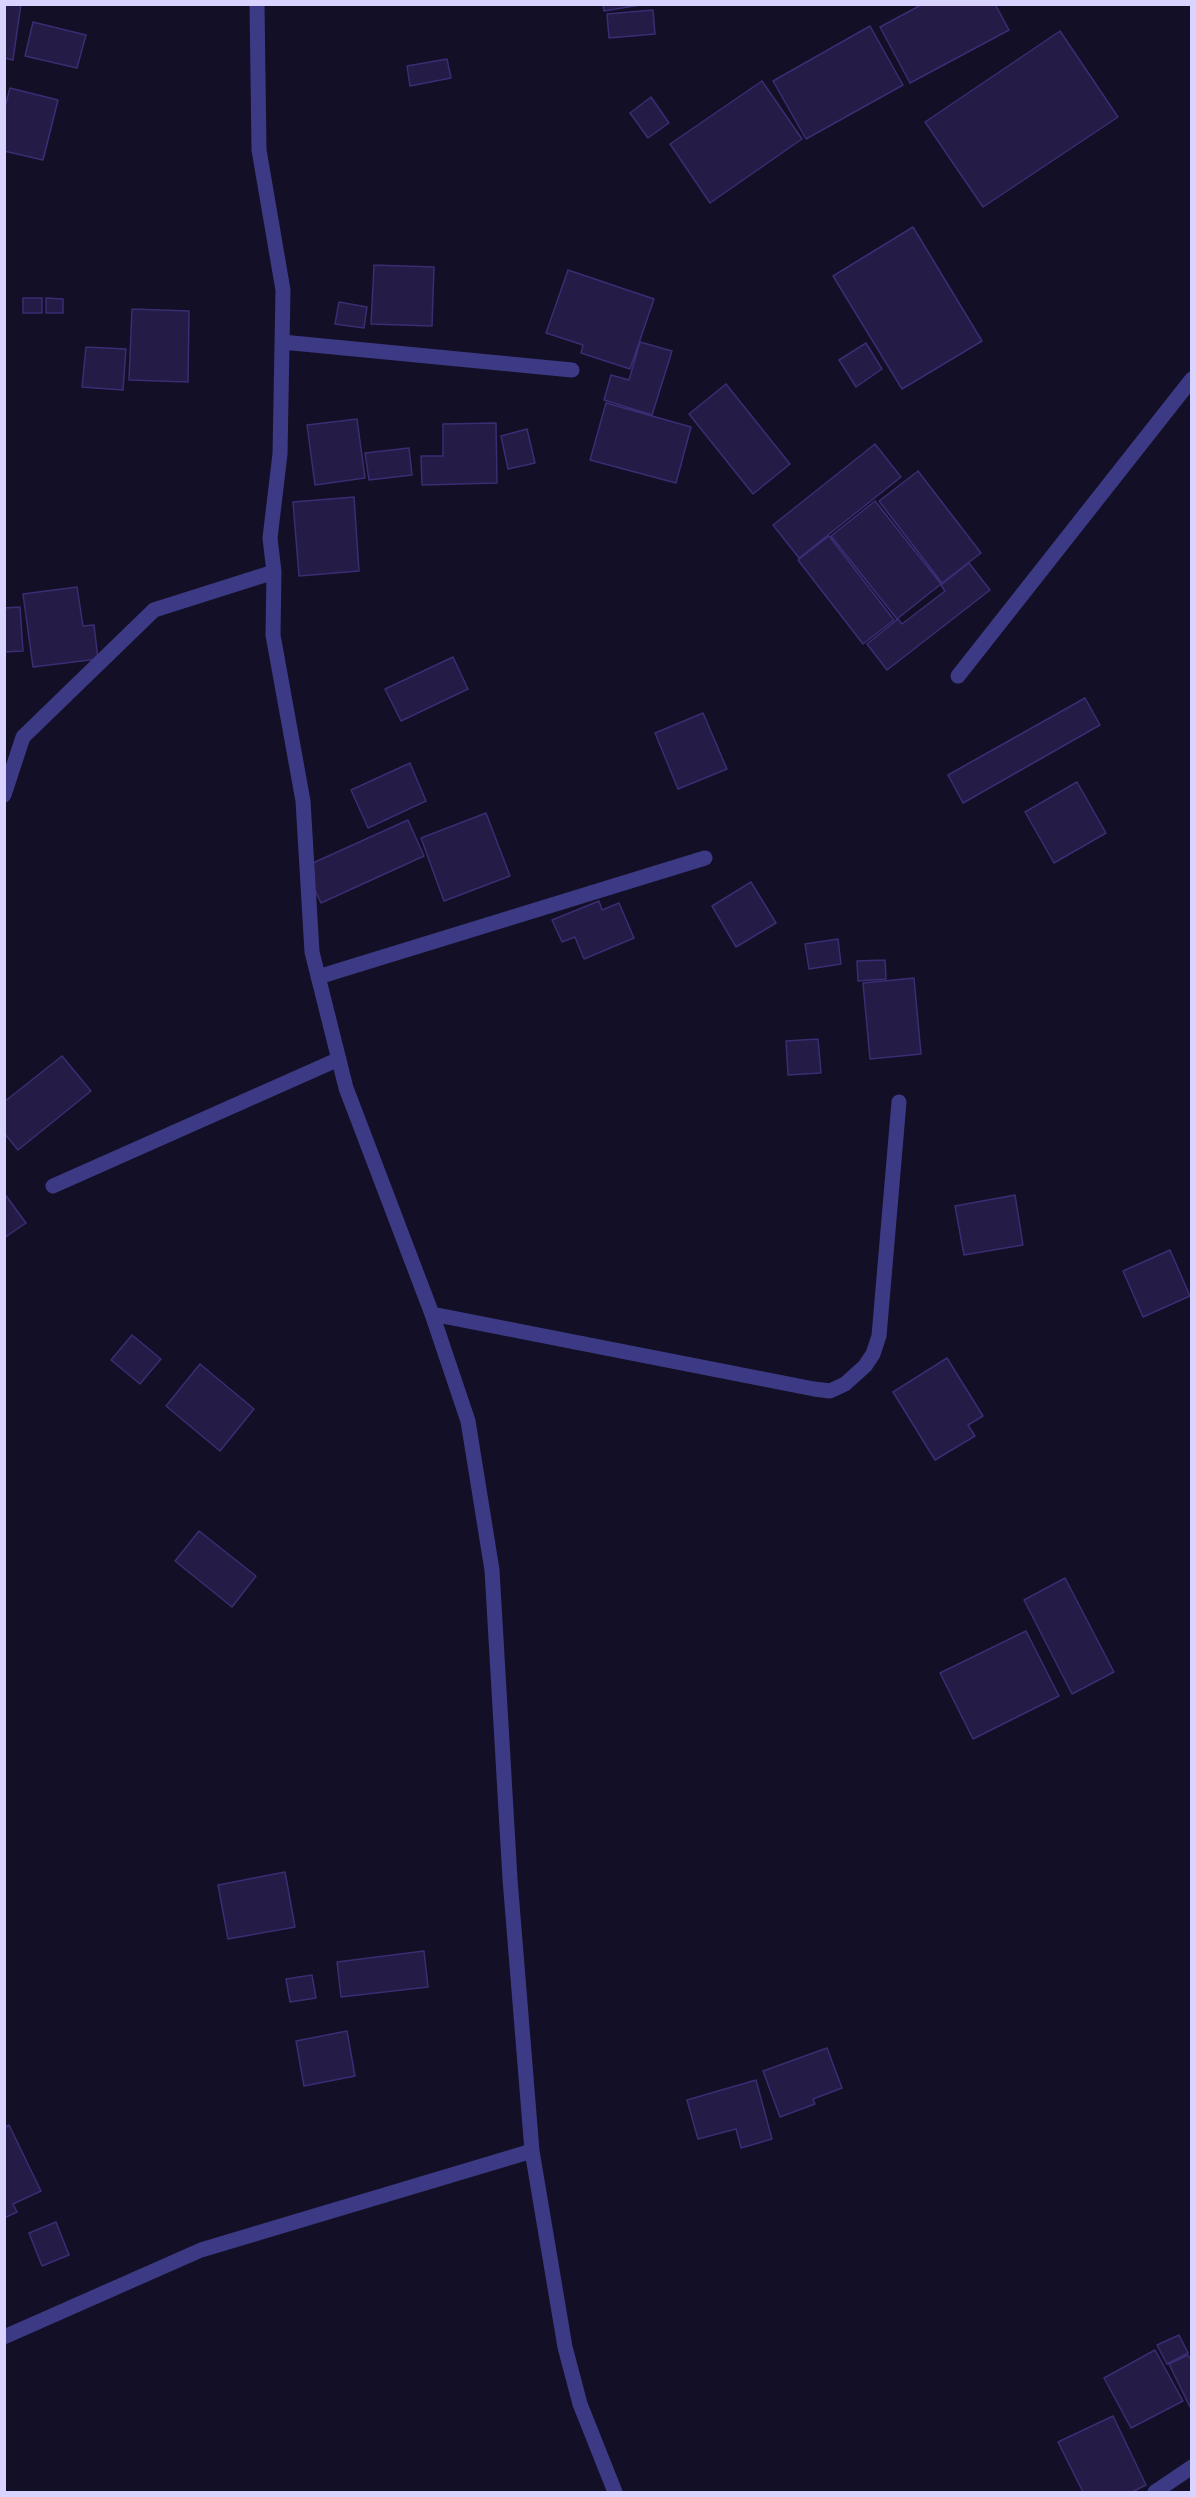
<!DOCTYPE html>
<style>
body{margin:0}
#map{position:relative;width:1196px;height:2497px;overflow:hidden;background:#130f26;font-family:Overpass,sans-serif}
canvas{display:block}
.frame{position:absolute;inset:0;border:6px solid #d9d4ff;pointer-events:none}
</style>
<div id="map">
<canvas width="1196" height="2497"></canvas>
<div class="frame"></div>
</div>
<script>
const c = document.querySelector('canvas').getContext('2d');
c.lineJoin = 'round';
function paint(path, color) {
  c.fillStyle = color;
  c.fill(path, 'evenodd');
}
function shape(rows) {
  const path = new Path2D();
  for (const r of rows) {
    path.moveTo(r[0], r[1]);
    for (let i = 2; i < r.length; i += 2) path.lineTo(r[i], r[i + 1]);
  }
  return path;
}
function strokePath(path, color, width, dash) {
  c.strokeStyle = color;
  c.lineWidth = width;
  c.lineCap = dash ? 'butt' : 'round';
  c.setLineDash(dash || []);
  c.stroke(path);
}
const building = shape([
 [4,4,21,4,13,60,4,58,4,4],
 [603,4,646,4,604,11,603,4],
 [923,4,995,4,1009,30,910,83,880,27,923,4],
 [653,10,655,34,609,38,607,14,653,10],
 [33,22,86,35,77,68,25,56,33,22],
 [870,26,903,85,806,139,773,81,870,26],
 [1060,31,1118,117,983,207,925,122,1060,31],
 [447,59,451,78,410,86,407,66,447,59],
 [762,81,802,139,710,203,670,144,762,81],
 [10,88,58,100,43,160,4,151,4,111,10,88],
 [651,97,669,123,648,138,630,113,651,97],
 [913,227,982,341,902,389,833,276,913,227],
 [374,265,434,267,432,326,371,324,374,265],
 [568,270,654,299,630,369,581,353,583,345,546,333,568,270],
 [23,298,42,298,42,313,23,313,23,298],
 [46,298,63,299,63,313,46,313,46,298],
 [339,302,367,307,364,328,335,324,339,302],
 [132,309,189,311,188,382,129,380,132,309],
 [640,342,672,351,652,415,604,400,611,375,629,380,640,342],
 [866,343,882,369,856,387,839,360,866,343],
 [86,347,126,349,123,390,82,387,86,347],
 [726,384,790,464,753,494,689,414,726,384],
 [606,403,691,427,676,483,590,460,606,403],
 [357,419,365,478,315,485,307,425,357,419],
 [496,423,497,483,422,485,421,456,443,456,443,424,496,423],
 [527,429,535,463,508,469,501,436,527,429],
 [875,444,901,477,799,558,773,525,875,444],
 [409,448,412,475,369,480,365,453,409,448],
 [918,471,981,553,942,583,879,501,918,471],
 [354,497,359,571,299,576,293,502,354,497],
 [875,501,941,584,897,619,831,536,875,501],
 [829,536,894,620,863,644,798,560,829,536],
 [969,563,990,590,887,670,867,644,898,619,902,624,945,591,941,585,969,563],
 [77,587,83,626,94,625,98,659,33,667,23,594,77,587],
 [20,607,23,651,4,652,4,608,20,607],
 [453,657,468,689,401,721,385,689,453,657],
 [1085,698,1100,725,963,803,948,775,1085,698],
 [703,713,727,769,678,789,655,733,703,713],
 [410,763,426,801,368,828,351,790,410,763],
 [1077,782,1106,833,1054,863,1025,812,1077,782],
 [486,813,510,876,444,901,421,838,486,813],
 [408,820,424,856,321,903,304,867,408,820],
 [751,882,776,923,736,947,712,906,751,882],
 [599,901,602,910,619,903,634,938,584,959,575,937,562,942,552,920,599,901],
 [838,939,841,964,809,969,805,944,838,939],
 [885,960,886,979,858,981,857,961,885,960],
 [914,978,921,1054,870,1059,863,983,914,978],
 [818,1039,821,1073,788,1075,786,1041,818,1039],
 [62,1056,91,1091,18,1150,4,1133,4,1102,62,1056],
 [4,1193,26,1223,4,1238,4,1193],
 [1015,1195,1023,1245,964,1255,955,1206,1015,1195],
 [1170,1250,1190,1296,1143,1317,1123,1271,1170,1250],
 [132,1335,161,1359,140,1384,111,1360,132,1335],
 [947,1358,983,1416,968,1425,975,1436,935,1460,893,1392,947,1358],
 [200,1364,254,1409,220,1451,166,1406,200,1364],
 [199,1531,256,1576,232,1607,175,1561,199,1531],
 [1065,1578,1114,1672,1072,1694,1024,1600,1065,1578],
 [1026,1631,1059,1696,973,1739,940,1673,1026,1631],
 [285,1872,295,1927,228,1939,218,1885,285,1872],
 [424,1951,428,1987,341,1997,337,1962,424,1951],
 [312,1975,316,1998,290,2002,286,1979,312,1975],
 [347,2031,355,2076,304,2086,296,2041,347,2031],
 [827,2048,842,2088,813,2099,815,2104,780,2117,763,2071,827,2048],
 [756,2080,772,2139,741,2148,736,2129,698,2139,687,2100,756,2080],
 [9,2125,41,2191,13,2204,17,2212,4,2218,4,2128,9,2125],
 [56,2222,69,2255,42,2266,29,2233,56,2222],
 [1179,2335,1188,2353,1167,2364,1157,2345,1179,2335],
 [1155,2350,1183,2401,1131,2428,1104,2378,1155,2350],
 [1188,2355,1192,2362,1192,2411,1169,2364,1188,2355],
 [1113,2416,1146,2485,1132,2492,1083,2492,1058,2442,1113,2416]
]);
paint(building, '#241b47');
strokePath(building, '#3b2d73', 1.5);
strokePath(shape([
 [257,4,259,150,283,290,280,454,270,538,274,572,273,635,303,801,312,952,346,1088,432,1314,468,1421,492,1570,510,1879,532,2151,565,2347,580,2404,615,2492],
 [282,342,572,370],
 [958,676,1192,379],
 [4,795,23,737,154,610,274,572],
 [318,977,705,858],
 [53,1186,339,1059],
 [432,1314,814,1389,830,1391,845,1384,865,1366,873,1354,879,1336,899,1102],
 [4,2337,201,2250,532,2151],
 [1155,2492,1192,2467]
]), '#3d3a85', 15);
</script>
